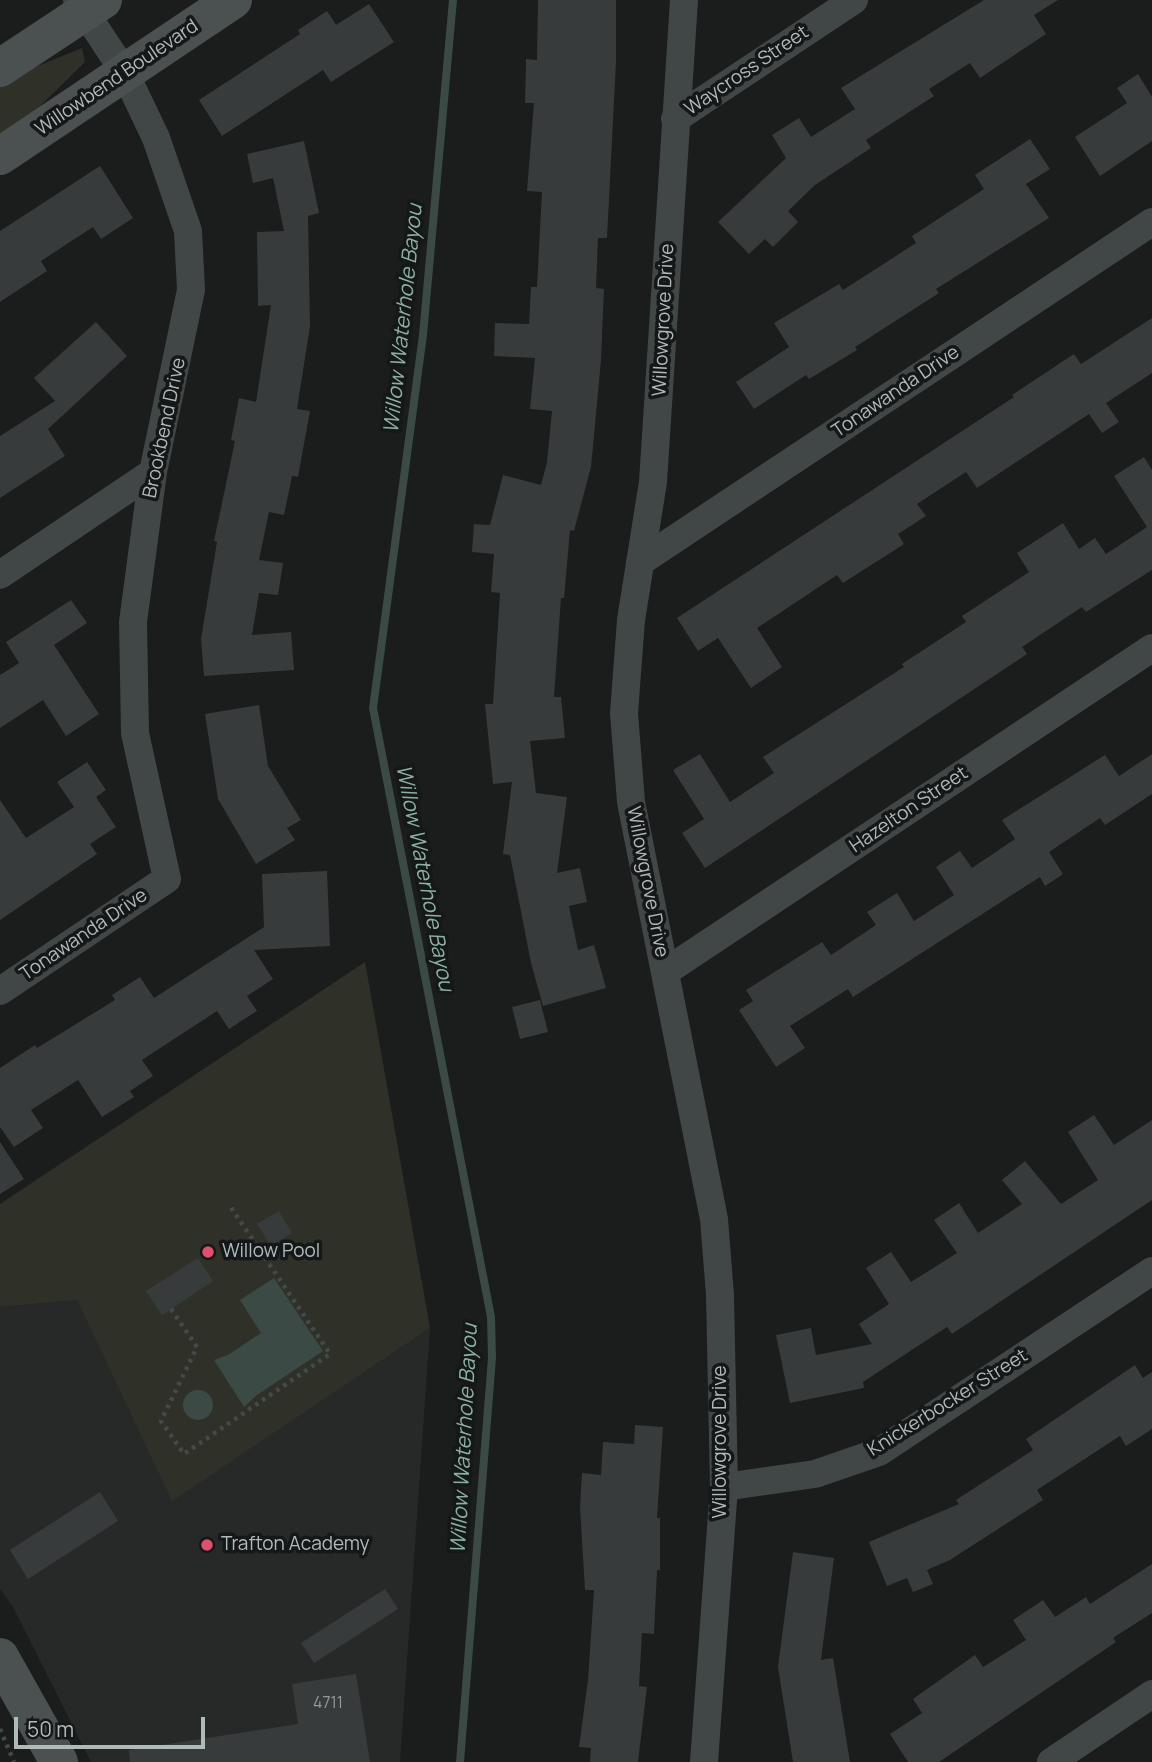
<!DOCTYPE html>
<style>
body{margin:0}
#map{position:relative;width:1152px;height:1762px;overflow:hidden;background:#1b1c1c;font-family:Manrope,sans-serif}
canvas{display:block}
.scale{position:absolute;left:14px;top:1717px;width:191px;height:32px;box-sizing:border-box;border:4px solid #aebbb9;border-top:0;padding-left:9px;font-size:21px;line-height:24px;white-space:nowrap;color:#aebbb9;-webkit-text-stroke:5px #161718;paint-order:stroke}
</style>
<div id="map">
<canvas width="1152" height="1762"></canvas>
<div class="scale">50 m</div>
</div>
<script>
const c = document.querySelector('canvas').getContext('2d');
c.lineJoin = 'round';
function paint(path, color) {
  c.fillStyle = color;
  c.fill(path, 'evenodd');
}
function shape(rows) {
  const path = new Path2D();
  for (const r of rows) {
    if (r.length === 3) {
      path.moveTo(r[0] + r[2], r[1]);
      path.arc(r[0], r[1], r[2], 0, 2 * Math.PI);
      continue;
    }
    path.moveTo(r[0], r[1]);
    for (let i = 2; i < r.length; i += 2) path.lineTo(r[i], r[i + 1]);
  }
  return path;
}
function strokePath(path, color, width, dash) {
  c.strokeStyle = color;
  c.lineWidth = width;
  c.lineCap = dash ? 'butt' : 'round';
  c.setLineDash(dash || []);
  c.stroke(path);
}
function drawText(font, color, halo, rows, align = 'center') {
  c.font = font + ' Manrope,sans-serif';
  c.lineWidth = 7;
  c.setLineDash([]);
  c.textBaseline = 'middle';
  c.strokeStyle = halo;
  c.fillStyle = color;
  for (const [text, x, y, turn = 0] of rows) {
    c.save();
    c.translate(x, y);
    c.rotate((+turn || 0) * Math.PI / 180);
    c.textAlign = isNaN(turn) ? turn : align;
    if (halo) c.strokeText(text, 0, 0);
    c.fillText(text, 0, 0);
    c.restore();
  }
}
paint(shape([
 [77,1300,172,1500,430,1328,400,1762,91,1762,13,1607,0,1589,0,1307]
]), '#272929');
paint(shape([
 [82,48,85,62,29,117,0,137,0,87,23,72],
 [365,962,430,1328,172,1501,77,1300,0,1307,0,1204]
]), '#2f3129');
paint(shape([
 [274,1278,323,1351,257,1395,244,1407,214,1360,228,1355,261,1333,240,1300],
 [198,1405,15]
]), '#3b4a44');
strokePath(shape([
 [453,0,423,335,373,708,491,1317,492,1358,460,1762]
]), '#3b4a44', 8);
paint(shape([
 [538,0,616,0,616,62,607,238,598,238,596,288,604,289,601,360,591,467,574,531,570,530,564,598,561,598,554,697,561,697,565,738,530,741,536,793,567,797,557,873,580,868,587,902,569,906,578,950,594,945,606,988,543,1006,531,963,510,855,503,854,512,782,493,784,485,704,493,704,500,593,491,592,494,554,472,552,474,524,490,525,503,475,541,485,547,462,552,411,530,409,535,358,494,356,495,323,529,324,531,287,537,287,542,192,527,191,534,103,525,103,526,59,537,60],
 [984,0,1058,0,1034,15,1046,34,980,78,970,63,929,89,934,96,866,140,871,148,815,185,788,211,798,222,773,247,765,239,749,254,718,222,786,158,772,135,799,118,811,137,855,109,841,88],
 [369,4,394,42,331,82,323,70,222,136,199,100,300,34,298,30,327,11,336,25],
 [1138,74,1152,97,1152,141,1100,176,1075,137,1127,103,1117,88],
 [1030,139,1050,169,1026,184,1049,218,936,289,939,293,855,347,857,350,809,379,806,375,754,409,736,382,789,347,774,323,839,284,843,290,916,243,912,236,984,189,975,175],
 [304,141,319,213,308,216,310,326,297,409,310,411,298,477,292,476,284,515,269,512,259,560,283,563,278,595,259,593,252,635,291,632,294,670,204,676,201,639,217,542,214,541,235,441,231,440,239,398,256,402,271,305,258,306,257,232,284,231,273,178,253,183,247,154],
 [100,166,133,218,101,239,93,227,41,261,47,271,0,302,0,231],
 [1152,318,1152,373,1106,403,1119,422,1102,433,1089,414,977,488,966,472,917,504,926,516,898,534,904,544,843,583,837,575,757,628,782,667,751,688,718,638,698,651,677,618,1014,397,1012,395,1074,354,1081,364],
 [96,322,127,356,48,429,65,456,0,498,0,436,55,401,34,378],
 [1144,457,1152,470,1152,570,1086,612,1082,607,1022,647,1027,654,705,868,682,833,704,819,673,770,700,754,730,802,774,773,763,757,904,667,902,664,966,622,962,616,1029,572,1017,553,1063,523,1079,549,1095,538,1106,554,1147,527,1114,476],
 [71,600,87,623,54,645,99,714,66,736,43,700,0,728,0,675,19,663,6,642],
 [259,705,268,766,301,820,287,828,295,840,256,864,218,799,205,714],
 [1152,754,1152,794,1105,825,1100,818,1049,852,1063,874,1045,886,1040,877,853,997,848,989,790,1026,805,1048,776,1067,739,1010,753,1001,746,990,822,942,831,955,876,925,867,912,897,893,914,921,954,895,936,867,960,851,972,868,1015,839,1002,820,1105,755,1119,776],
 [87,762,106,790,96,797,116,827,90,844,97,854,0,920,0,800,26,838,74,807,57,782],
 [327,871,330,946,254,950,273,979,247,996,257,1011,229,1029,217,1011,142,1060,153,1076,130,1091,134,1097,102,1117,78,1080,31,1110,43,1128,14,1147,0,1127,0,1068,35,1045,37,1048,115,1000,112,995,140,977,154,998,264,927,262,874],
 [540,1000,548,1032,520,1039,512,1007],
 [1094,1115,1114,1145,1152,1120,1152,1200,952,1334,947,1327,863,1382,864,1388,790,1403,776,1335,811,1328,816,1355,872,1344,859,1324,889,1304,866,1268,891,1252,911,1282,957,1253,934,1220,959,1203,978,1233,1022,1204,1002,1180,1025,1161,1061,1204,1098,1180,1068,1132],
 [0,1142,24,1179,0,1194],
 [279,1211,292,1233,271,1246,257,1224],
 [198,1258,213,1281,162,1315,146,1291],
 [1135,1365,1143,1378,1152,1372,1152,1429,1126,1446,1120,1436,1037,1490,1043,1500,950,1560,927,1570,933,1584,913,1592,907,1578,887,1586,869,1542,959,1504,956,1500,1033,1450,1026,1439],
 [635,1425,663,1427,657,1518,660,1518,660,1570,657,1570,654,1634,642,1633,639,1686,647,1687,638,1762,590,1762,591,1748,579,1747,588,1680,594,1590,585,1590,580,1507,582,1473,601,1475,603,1442,634,1444],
 [100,1492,118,1521,28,1579,10,1550],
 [793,1552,834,1558,821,1660,833,1658,850,1762,793,1762,778,1667],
 [1152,1564,1152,1613,1113,1638,1116,1642,939,1762,908,1762,890,1734,922,1713,913,1699,975,1655,983,1667,1026,1640,1013,1620,1043,1600,1055,1617,1086,1597,1090,1604],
 [385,1589,398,1609,314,1663,301,1643],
 [356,1674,370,1762,130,1762,129,1750,298,1724,292,1684]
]), '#383b3b');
strokePath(shape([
 [171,1309,197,1347,161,1421,184,1454,330,1354,230,1206],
 [0,1729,14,1762]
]), '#444a49', 4.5, [3.5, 5]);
strokePath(shape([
 [684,0,653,482,631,620,624,713,631,802,714,1219,720,1295,724,1487,704,1762],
 [675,119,854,0],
 [640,562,1152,222],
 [0,575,153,472],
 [665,972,1152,648],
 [0,991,167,879,135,733,133,622,153,472,191,290,188,231,156,138,125,73,77,0],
 [724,1487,815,1474,879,1452,1152,1271],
 [1051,1762,1152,1694]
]), '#414646', 28);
strokePath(shape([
 [0,68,103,0],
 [0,156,233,0],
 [0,1657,59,1762]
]), '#4a5150', 38);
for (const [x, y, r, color] of [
 [208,1252,7,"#e04f6b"],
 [207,1545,7,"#e04f6b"]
]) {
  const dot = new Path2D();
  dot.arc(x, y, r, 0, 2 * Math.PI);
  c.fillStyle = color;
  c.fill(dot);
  strokePath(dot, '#161718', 2.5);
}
drawText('16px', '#909b9a', null, [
 ["4711",328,1704]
]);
drawText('19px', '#aebbb9', '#161718', [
 ["Waycross Street",747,71,-34],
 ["Willowbend Boulevard",117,78,-34],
 ["Willowgrove Drive",664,320,-87],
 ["Tonawanda Drive",896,392,-34],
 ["Brookbend Drive",165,428,-78],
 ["Hazelton Street",909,810,-34],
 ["Willowgrove Drive",647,882,79],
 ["Tonawanda Drive",84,935,-34],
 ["Knickerbocker Street",948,1403,-32],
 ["Willowgrove Drive",721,1442,-90]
]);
drawText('19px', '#aebbb9', '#161718', [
 ["Willow Pool",222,1252],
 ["Trafton Academy",221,1545]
], 'left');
drawText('italic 21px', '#8ab1a2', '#161718', [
 ["Willow Waterhole Bayou",404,319,-84],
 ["Willow Waterhole Bayou",424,878,79],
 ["Willow Waterhole Bayou",465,1439,-87]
]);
</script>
